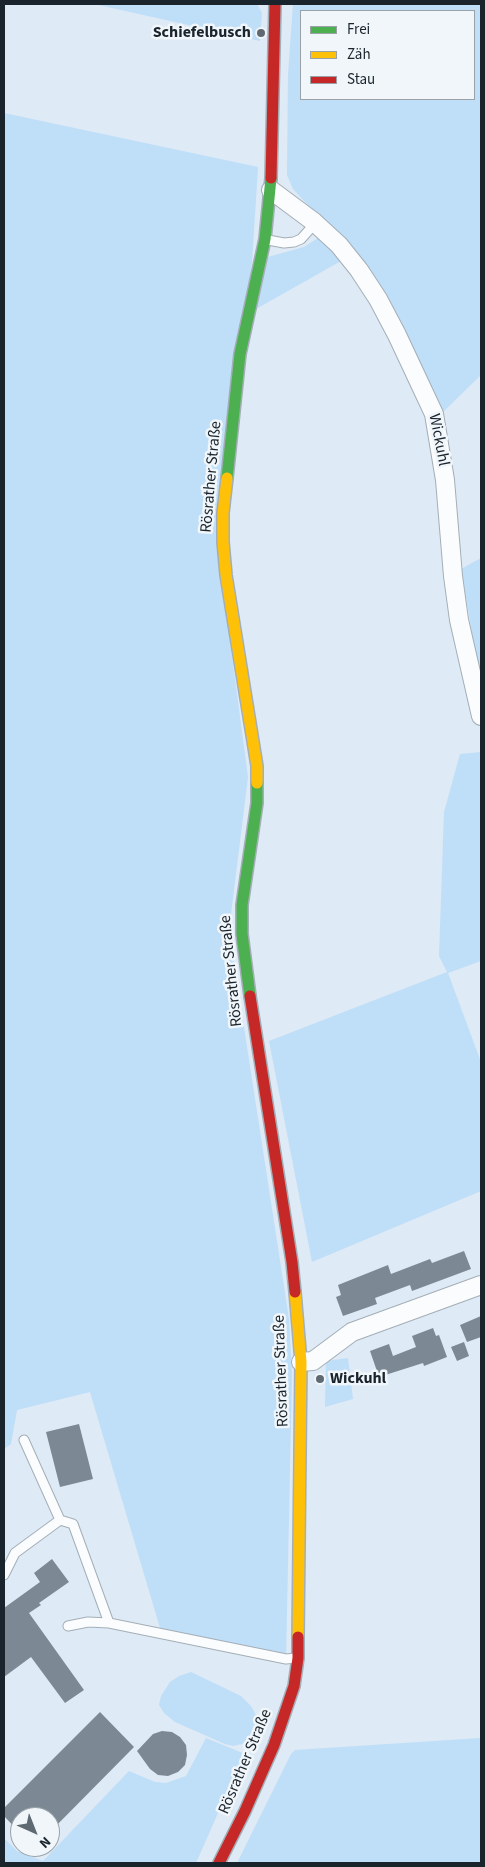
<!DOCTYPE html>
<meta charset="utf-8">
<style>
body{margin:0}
#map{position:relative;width:485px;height:1867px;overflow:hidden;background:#deeaf5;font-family:"Source Sans 3",sans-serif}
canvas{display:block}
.frame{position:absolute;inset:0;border:5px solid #1a242c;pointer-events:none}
.legend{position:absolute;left:300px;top:10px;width:175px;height:90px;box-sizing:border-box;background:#f0f6fa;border:1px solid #9aa2a8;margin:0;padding:6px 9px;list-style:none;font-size:15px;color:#1a242c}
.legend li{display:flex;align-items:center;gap:10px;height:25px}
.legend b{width:25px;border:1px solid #9aa2a8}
.north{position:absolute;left:10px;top:1807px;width:50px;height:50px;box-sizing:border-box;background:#f0f6fa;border:1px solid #9aa2a8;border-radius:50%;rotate:136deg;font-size:14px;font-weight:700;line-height:20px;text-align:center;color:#1a242c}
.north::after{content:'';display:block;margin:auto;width:18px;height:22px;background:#5f6972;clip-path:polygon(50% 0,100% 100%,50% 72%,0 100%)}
</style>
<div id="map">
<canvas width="485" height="1867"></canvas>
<div class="frame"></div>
<ul class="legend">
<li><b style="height:6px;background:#4caf50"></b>Frei</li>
<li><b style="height:6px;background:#ffc107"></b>Zäh</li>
<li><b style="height:6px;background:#c62828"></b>Stau</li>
</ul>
<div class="north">N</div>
</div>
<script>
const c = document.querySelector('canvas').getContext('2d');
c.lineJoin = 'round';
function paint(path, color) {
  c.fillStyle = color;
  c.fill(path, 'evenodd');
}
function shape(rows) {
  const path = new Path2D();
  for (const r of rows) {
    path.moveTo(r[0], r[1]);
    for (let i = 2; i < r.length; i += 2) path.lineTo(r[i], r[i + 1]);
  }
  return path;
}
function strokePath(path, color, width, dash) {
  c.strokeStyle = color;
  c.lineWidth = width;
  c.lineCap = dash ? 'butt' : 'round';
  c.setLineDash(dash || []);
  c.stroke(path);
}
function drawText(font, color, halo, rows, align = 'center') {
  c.font = font + ' "Source Sans 3",sans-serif';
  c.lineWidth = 5;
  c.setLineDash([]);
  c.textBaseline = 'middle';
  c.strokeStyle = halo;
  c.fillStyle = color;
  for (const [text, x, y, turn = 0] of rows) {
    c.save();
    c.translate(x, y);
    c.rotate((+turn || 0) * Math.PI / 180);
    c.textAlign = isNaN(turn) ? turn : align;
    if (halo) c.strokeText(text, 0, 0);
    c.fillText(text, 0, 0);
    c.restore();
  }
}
paint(shape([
 [94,4,257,4,262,13,260,41],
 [293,4,481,4,481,375,441,414,317,215,293,189,287,175,288,75],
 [301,11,474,11,474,99,301,99],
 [4,113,258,167,252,262,216,535,248,777,229,930,289,1319,292,1374,286,1659,184,1638,160,1628,90,1392,17,1410,11,1444,4,1449],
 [321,236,341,261,256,309,268,257,304,247],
 [481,558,481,685,461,569],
 [481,752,481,961,448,973,481,1062,481,1191,312,1262,269,1041,447,972,439,956,444,812,460,754],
 [348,1358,353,1399,325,1407,326,1361],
 [191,1672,241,1696,251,1706,257,1717,256,1729,250,1740,242,1744,233,1746,225,1744,175,1722,164,1713,159,1705,161,1696,170,1682,179,1676],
 [206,1738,245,1754,242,1767,222,1804,196,1863,4,1863,4,1838,17,1851,43,1861,129,1771,155,1782,166,1783,186,1776],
 [481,1738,481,1863,237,1863,291,1754,295,1750]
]), '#bfdef8');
paint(shape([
 [464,1251,471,1269,412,1291,410,1285,375,1298,377,1304,343,1316,336,1297,341,1295,338,1285,388,1265,391,1274,430,1259,432,1263],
 [481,1316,481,1337,467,1342,460,1325],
 [433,1328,436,1336,439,1335,447,1357,424,1366,423,1363,379,1377,370,1351,389,1344,393,1356,416,1347,412,1336],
 [464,1342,469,1356,457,1361,451,1347],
 [79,1424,93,1479,60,1487,46,1432],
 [52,1559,69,1582,39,1603,41,1605,29,1613,84,1690,65,1703,31,1657,4,1677,4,1608,40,1582,34,1573],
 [100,1712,134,1747,50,1832,50,1817,20,1817,20,1833,4,1816,4,1808],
 [162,1731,172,1732,180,1737,186,1745,187,1755,185,1765,178,1772,168,1776,158,1775,150,1769,137,1751,153,1734]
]), '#7c8994');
const lane = shape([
 [268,240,284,243,294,242,301,239,310,229,314,222],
 [24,1440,60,1520],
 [4,1575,15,1553,60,1520,73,1524,109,1623],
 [68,1626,88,1622,109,1623,286,1659,296,1658]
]);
const street = shape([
 [271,190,314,222,339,245,359,270,378,299,397,335,434,414,445,480,453,576,459,620,481,716],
 [301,1362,313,1361,352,1332,481,1285]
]);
const fast = shape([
 [227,478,240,354,265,239,271,178],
 [250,996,242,934,242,905,257,803,257,783]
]);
const slow = shape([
 [227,478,223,513,223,542,226,575,257,766,257,783],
 [295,1292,301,1362,298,1637]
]);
const jam = shape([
 [271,178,275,4],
 [250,996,292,1262,295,1292],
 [219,1863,245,1811,274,1745,294,1686,298,1658,298,1637]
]);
strokePath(lane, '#a4aeb6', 11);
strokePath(street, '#a4aeb6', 20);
strokePath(fast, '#a4aeb6', 14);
strokePath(slow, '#a4aeb6', 14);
strokePath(jam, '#a4aeb6', 14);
strokePath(lane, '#fafcfe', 9);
strokePath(street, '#fafcfe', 18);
strokePath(fast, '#4caf50', 11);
strokePath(slow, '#ffc107', 11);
strokePath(jam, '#c62828', 11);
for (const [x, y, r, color] of [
 [261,33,5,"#5f6972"],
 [320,1379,5,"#5f6972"]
]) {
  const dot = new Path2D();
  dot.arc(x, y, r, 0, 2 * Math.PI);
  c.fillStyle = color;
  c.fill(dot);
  strokePath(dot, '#f0f6fa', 2);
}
drawText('bold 16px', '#1a242c', '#f0f6fa', [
 ["Schiefelbusch",251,33],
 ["Wickuhl",330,1379,"left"]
], 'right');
drawText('16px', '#1a242c', '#f0f6fa', [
 ["Wickuhl",438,440,79],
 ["Rösrather Straße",212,477,-85],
 ["Rösrather Straße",232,971,-96],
 ["Rösrather Straße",282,1371,-92],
 ["Rösrather Straße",246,1762,-67]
]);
</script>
